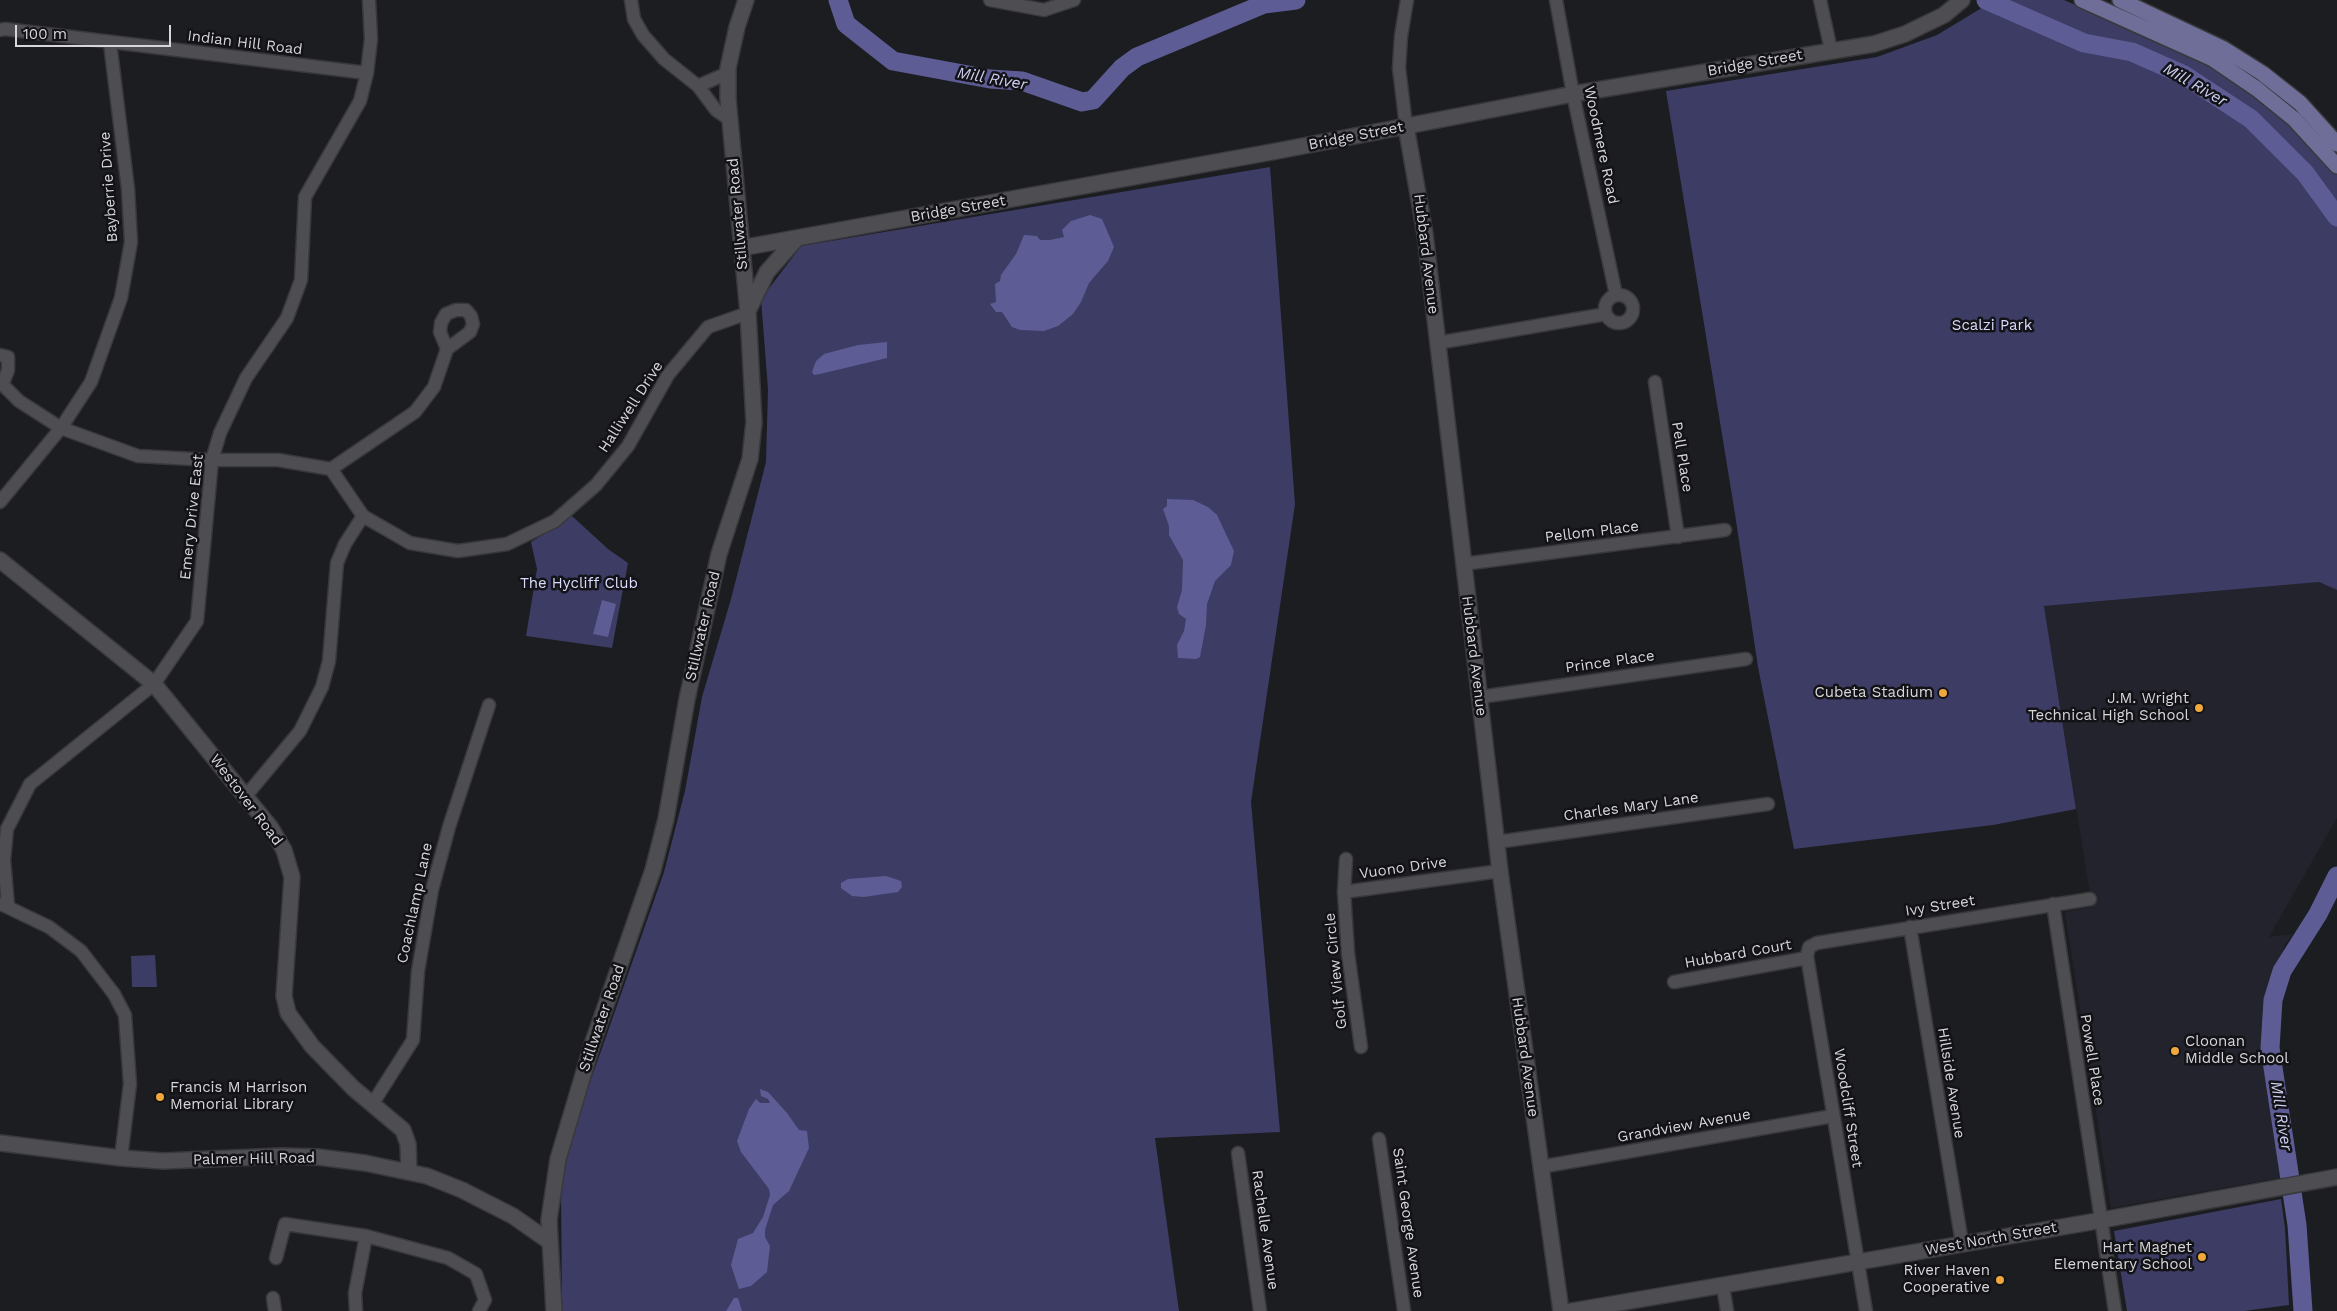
<!DOCTYPE html>
<style>
body{margin:0}
#map{position:relative;width:2337px;height:1311px;overflow:hidden;background:#1c1d20;font-family:"Work Sans",sans-serif}
canvas{display:block}
.scale{position:absolute;left:15px;top:25px;width:156px;height:22px;box-sizing:border-box;border:2px solid #d7d7da;border-top:0;padding-left:6px;font-size:15px;line-height:18px;white-space:nowrap;color:#d7d7da;-webkit-text-stroke:4px #131317;paint-order:stroke}
</style>
<div id="map">
<canvas width="2337" height="1311"></canvas>
<div class="scale">100 m</div>
</div>
<script>
const c = document.querySelector('canvas').getContext('2d');
c.lineJoin = 'round';
function paint(path, color) {
  c.fillStyle = color;
  c.fill(path, 'evenodd');
}
function shape(rows) {
  const path = new Path2D();
  for (const r of rows) {
    if (r.length === 3) {
      path.moveTo(r[0] + r[2], r[1]);
      path.arc(r[0], r[1], r[2], 0, 2 * Math.PI);
      continue;
    }
    path.moveTo(r[0], r[1]);
    for (let i = 2; i < r.length; i += 2) path.lineTo(r[i], r[i + 1]);
  }
  return path;
}
function strokePath(path, color, width, dash) {
  c.strokeStyle = color;
  c.lineWidth = width;
  c.lineCap = dash ? 'butt' : 'round';
  c.setLineDash(dash || []);
  c.stroke(path);
}
function drawText(font, color, halo, rows, align = 'center') {
  c.font = font + ' "Work Sans",sans-serif';
  c.lineWidth = 5;
  c.setLineDash([]);
  c.textBaseline = 'middle';
  c.strokeStyle = halo;
  c.fillStyle = color;
  for (const [text, x, y, turn = 0] of rows) {
    c.save();
    c.translate(x, y);
    c.rotate((+turn || 0) * Math.PI / 180);
    c.textAlign = isNaN(turn) ? turn : align;
    if (halo) c.strokeText(text, 0, 0);
    c.fillText(text, 0, 0);
    c.restore();
  }
}
paint(shape([
 [2319,582,2337,590,2337,818,2269,937,2293,934,2285,944,2265,1001,2262,1034,2284,1177,2111,1208,2065,912,2092,907,2044,606]
]), '#22232c');
paint(shape([
 [1989,0,2064,0,2206,61,2272,106,2319,152,2337,174,2337,590,2319,582,2044,606,2076,809,1993,825,1794,849,1758,667,1735,514,1666,91,1877,57,1937,35,1980,9],
 [1270,167,1295,504,1251,802,1280,1132,1155,1138,1179,1311,562,1311,561,1187,564,1156,664,872,685,791,702,697,731,599,766,462,768,389,761,299,801,246],
 [572,516,608,549,628,563,612,648,526,636,537,569,531,542],
 [155,955,157,987,132,987,131,956],
 [2281,1199,2285,1228,2289,1305,2244,1311,2127,1311,2114,1231]
]), '#3d3c65');
paint(shape([
 [1090,215,1102,219,1114,247,1108,261,1089,283,1081,302,1073,314,1058,326,1044,331,1020,330,1012,327,1002,312,996,312,990,304,996,302,995,284,1000,281,1001,275,1016,254,1024,235,1037,236,1040,240,1050,240,1064,237,1062,230,1071,221],
 [887,342,887,358,820,374,814,375,812,372,816,361,824,354,858,345],
 [1167,499,1193,500,1208,507,1217,515,1234,551,1231,565,1215,581,1207,604,1206,625,1200,657,1196,659,1178,658,1177,645,1184,631,1186,619,1179,614,1177,607,1182,590,1183,560,1169,535,1169,526,1163,509,1167,506],
 [602,600,616,604,608,637,593,634],
 [886,876,901,881,902,887,898,892,864,897,852,896,841,888,841,883,848,879],
 [760,1089,768,1092,787,1113,799,1130,807,1131,809,1148,789,1191,773,1205,765,1230,765,1237,770,1246,767,1272,751,1286,739,1289,731,1265,738,1239,753,1233,763,1217,770,1195,769,1189,741,1152,737,1141,749,1109,756,1099,760,1103,770,1103,768,1099,761,1096],
 [734,1298,738,1298,742,1311,726,1311]
]), '#5d5c95');
strokePath(shape([
 [838,0,846,24,893,61,990,79,1022,81,1082,102,1093,100,1122,68,1137,57,1264,4,1296,0],
 [1986,0,2084,43,2132,52,2184,75,2251,119,2305,173,2337,217],
 [2303,1311,2297,1225,2270,1048,2273,1000,2282,971,2318,914,2337,876]
]), '#5d5c95', 19);
const street = shape([
 [631,0,634,19,643,35,664,59,698,86,716,110,729,119],
 [990,0,1044,10,1074,0],
 [1556,0,1573,94,1616,295],
 [1820,0,1831,50],
 [0,30,5,29,367,73],
 [698,86,728,73],
 [1406,126,1399,68,1401,36,1407,0],
 [1619,309,14],
 [1437,343,1606,314],
 [0,355,8,357,8,370,3,383],
 [0,382,19,401,61,428,138,456,212,460,278,460,331,469,363,516,410,543,458,551,507,544,555,521,596,485,628,446,668,375,708,327,748,313],
 [1655,382,1678,537],
 [331,469,415,412,434,387,447,349,470,332,473,324,471,316,466,310,456,310,446,314,441,323,440,332,447,349],
 [0,502,61,428,91,382,121,298,131,242,128,189,110,43],
 [1463,564,1725,530],
 [1480,697,1746,659],
 [245,797,300,731,322,687,329,661,337,563,345,544,363,516],
 [1497,842,1768,804],
 [1346,859,1344,892,1500,871],
 [1344,892,1348,953,1361,1047],
 [1,904,49,927,81,951,114,994,125,1015,130,1084,121,1158],
 [2053,904,2115,1311],
 [8,906,4,860,7,829,30,784,154,684,197,621,212,460,220,433,246,378,287,318,301,280,305,197,360,101,367,73,371,39,369,0],
 [1910,927,1962,1243],
 [1674,982,1807,958],
 [373,1103,413,1040,418,971,432,890,449,827,489,705],
 [1379,1139,1404,1311],
 [1238,1153,1260,1311],
 [1540,1167,1833,1116],
 [276,1258,285,1224,366,1236,448,1258,476,1274,485,1300,479,1311],
 [1723,1286,1727,1311],
 [273,1298,275,1311],
 [356,1311,355,1293,366,1236],
 [1866,1311,1807,956,1809,947,1817,943,2090,899]
]);
const secondary = shape([
 [1406,126,1425,234,1500,871,1561,1311],
 [741,248,1277,151,1573,94,1874,44,1905,34,1944,15,1962,0],
 [748,311,767,272,797,238],
 [0,560,154,684,271,828,284,850,292,877,284,996,288,1013,312,1046,353,1088,403,1130,408,1144,409,1172],
 [0,1143,121,1158,163,1161,282,1156,318,1157,365,1163,427,1176,462,1190,513,1216,550,1242],
 [554,1311,549,1220,558,1159,592,1045,653,870,666,819,687,699,719,554,750,459,754,422,748,313,728,99,728,68,737,27,746,0],
 [1572,1311,2091,1222,2337,1177]
]);
const primary = shape([
 [2082,0,2213,59,2257,89,2294,119,2337,166],
 [2120,0,2224,49,2262,73,2300,103,2337,144]
]);
strokePath(street, '#39393c', 15);
strokePath(secondary, '#39393c', 18);
strokePath(primary, '#39393c', 18);
strokePath(street, '#4d4d52', 12);
strokePath(secondary, '#4d4d52', 15);
strokePath(primary, '#6e6e98', 15);
for (const [x, y, r, color] of [
 [1943,693,5,"#eea83c"],
 [2199,708,5,"#eea83c"],
 [2175,1051,5,"#eea83c"],
 [160,1097,5,"#eea83c"],
 [2202,1257,5,"#eea83c"],
 [2000,1280,5,"#eea83c"]
]) {
  const dot = new Path2D();
  dot.arc(x, y, r, 0, 2 * Math.PI);
  c.fillStyle = color;
  c.fill(dot);
  strokePath(dot, '#131317', 2);
}
drawText('15px', '#d7d7da', '#131317', [
 ["Indian Hill Road",245,43,7],
 ["Bridge Street",1755,63,-10],
 ["Bridge Street",1356,136,-11],
 ["Woodmere Road",1601,145,78],
 ["Bayberrie Drive",109,187,-94],
 ["Bridge Street",958,209,-10],
 ["Stillwater Road",738,214,-95],
 ["Hubbard Avenue",1426,254,83],
 ["Halliwell Drive",631,407,-57],
 ["Pell Place",1682,457,81],
 ["Emery Drive East",192,517,-84],
 ["Pellom Place",1592,532,-7],
 ["Stillwater Road",703,626,-77],
 ["Hubbard Avenue",1474,656,83],
 ["Prince Place",1610,662,-8],
 ["Westover Road",246,800,53],
 ["Charles Mary Lane",1631,807,-8],
 ["Vuono Drive",1403,868,-8],
 ["Coachlamp Lane",415,903,-78],
 ["Ivy Street",1940,906,-9],
 ["Hubbard Court",1738,954,-10],
 ["Golf View Circle",1336,971,-96],
 ["Stillwater Road",602,1018,-71],
 ["Hubbard Avenue",1525,1057,82],
 ["Powell Place",2092,1060,81],
 ["Hillside Avenue",1951,1083,81],
 ["Woodcliff Street",1848,1108,81],
 ["Grandview Avenue",1684,1126,-10],
 ["Palmer Hill Road",254,1159,-1],
 ["Saint George Avenue",1408,1223,82],
 ["Rachelle Avenue",1265,1230,82],
 ["West North Street",1991,1239,-10]
]);
drawText('15px', '#d9dbfe', '#131317', [
 ["Scalzi Park",1992,326],
 ["The Hycliff Club",579,584]
]);
drawText('15px', '#d7d7da', '#131317', [
 ["Cubeta Stadium",1933,693],
 ["J.M. Wright",2189,699],
 ["Technical High School",2189,716],
 ["Cloonan",2185,1042,"left"],
 ["Middle School",2185,1059,"left"],
 ["Francis M Harrison",170,1088,"left"],
 ["Memorial Library",170,1105,"left"],
 ["Hart Magnet",2192,1248],
 ["Elementary School",2192,1265],
 ["River Haven",1990,1271],
 ["Cooperative",1990,1288]
], 'right');
drawText('italic 16px', '#cccef0', '#131317', [
 ["Mill River",992,79,10],
 ["Mill River",2195,85,30],
 ["Mill River",2281,1116,81]
]);
</script>
